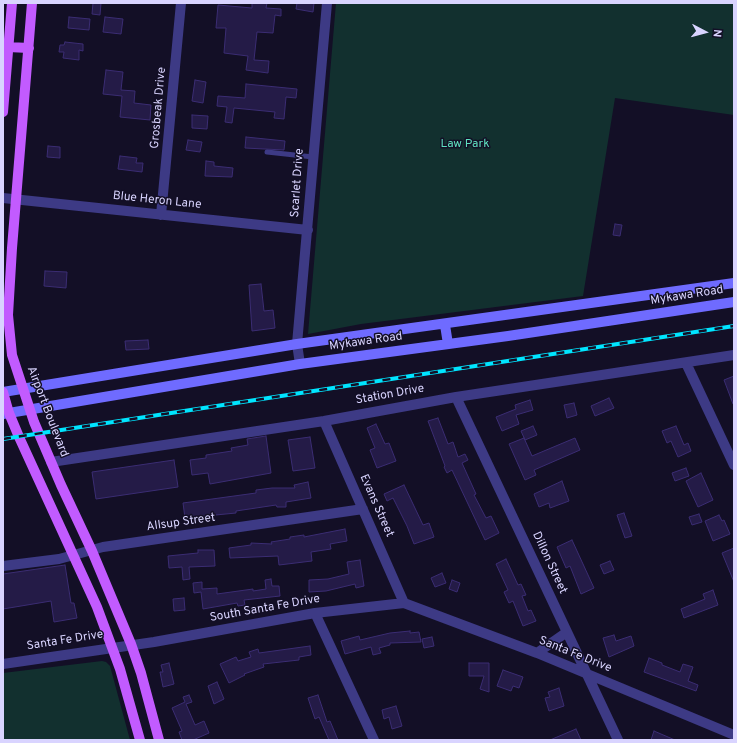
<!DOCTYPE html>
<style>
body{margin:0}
#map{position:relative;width:737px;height:743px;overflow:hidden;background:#130f26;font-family:Overpass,sans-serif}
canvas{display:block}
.frame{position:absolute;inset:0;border:4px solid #d9d4ff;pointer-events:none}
.north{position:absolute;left:685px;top:12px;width:40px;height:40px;-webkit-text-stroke:3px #130f26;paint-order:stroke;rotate:96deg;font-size:11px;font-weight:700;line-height:16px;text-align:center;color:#d9d4ff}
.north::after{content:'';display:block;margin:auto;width:14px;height:18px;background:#d9d4ff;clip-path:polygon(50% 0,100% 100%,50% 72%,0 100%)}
</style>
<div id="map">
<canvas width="737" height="743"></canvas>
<div class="frame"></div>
<div class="north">N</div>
</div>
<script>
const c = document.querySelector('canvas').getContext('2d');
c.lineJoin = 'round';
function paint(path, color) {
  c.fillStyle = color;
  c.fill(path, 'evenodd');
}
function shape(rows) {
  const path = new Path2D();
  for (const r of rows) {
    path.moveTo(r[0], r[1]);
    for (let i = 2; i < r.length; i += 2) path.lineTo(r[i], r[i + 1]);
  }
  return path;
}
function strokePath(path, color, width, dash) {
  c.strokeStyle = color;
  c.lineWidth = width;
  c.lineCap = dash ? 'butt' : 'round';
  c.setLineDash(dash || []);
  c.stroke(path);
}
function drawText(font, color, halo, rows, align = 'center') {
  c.font = font + ' Overpass,sans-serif';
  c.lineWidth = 3;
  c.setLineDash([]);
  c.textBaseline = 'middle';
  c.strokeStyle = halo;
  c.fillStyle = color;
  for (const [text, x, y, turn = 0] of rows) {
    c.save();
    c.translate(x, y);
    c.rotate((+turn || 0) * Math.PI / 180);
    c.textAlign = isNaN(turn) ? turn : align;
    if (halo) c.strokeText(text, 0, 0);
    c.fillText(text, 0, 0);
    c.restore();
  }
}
paint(shape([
 [336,3,734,3,734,115,615,98,583,296,361,324,308,334],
 [102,661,106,662,110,666,130,740,3,740,3,673]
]), '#12302f');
const building = shape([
 [93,3,101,3,100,15,92,14,93,3],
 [252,3,267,3,266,8,281,9,281,16,275,15,273,33,257,32,254,60,269,61,268,73,246,70,248,56,224,53,226,28,216,28,218,5,252,8,252,3],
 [297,3,314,3,313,12,296,9,297,3],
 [69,17,90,19,89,30,68,28,69,17],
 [105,17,123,19,121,34,103,32,105,17],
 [65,42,83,44,83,51,79,50,79,60,63,58,64,52,59,52,60,45,64,45,65,42],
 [106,70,123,72,121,90,135,91,134,103,151,105,150,120,120,117,122,96,103,94,106,70],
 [195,80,206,82,203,103,192,101,195,80],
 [246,84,297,89,296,98,286,97,284,119,274,118,275,112,234,108,232,123,225,122,227,107,217,106,218,96,245,98,246,84],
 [192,115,208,116,207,129,192,128,192,115],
 [246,137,285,141,284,150,245,148,246,137],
 [188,140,202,142,200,152,186,150,188,140],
 [48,146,60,147,60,158,47,157,48,146],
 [120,156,137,158,136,163,143,163,142,172,118,169,120,156],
 [206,161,214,162,214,166,233,168,232,177,205,176,206,161],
 [615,224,622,225,620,236,613,235,615,224],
 [45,271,67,272,66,288,44,286,45,271],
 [261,284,264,311,273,310,275,328,252,331,249,285,261,284],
 [148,340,149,349,126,350,125,341,148,340],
 [734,376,734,404,733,404,724,380,734,376],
 [609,398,614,408,595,416,591,406,609,398],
 [530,400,533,410,516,415,519,424,502,431,496,417,516,409,515,405,530,400],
 [574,403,577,415,567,418,564,405,574,403],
 [438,418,448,444,453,442,458,457,465,454,468,460,462,463,476,494,474,495,486,518,491,516,499,533,485,540,452,470,447,473,444,467,445,466,428,421,438,418],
 [376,424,385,444,389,443,396,461,377,468,370,450,375,448,367,428,376,424],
 [533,426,537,435,525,440,521,431,533,426],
 [676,426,684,445,688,443,691,451,678,457,671,441,667,443,662,431,676,426],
 [266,436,271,473,210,484,208,473,192,475,190,460,206,458,206,455,232,451,231,448,248,445,247,439,266,436],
 [310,437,315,468,293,471,288,440,310,437],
 [524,438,532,456,575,438,580,450,534,470,536,475,525,480,509,444,524,438],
 [174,460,178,487,96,499,92,472,174,460],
 [686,468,689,476,675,481,672,473,686,468],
 [701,473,713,500,698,507,686,481,701,473],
 [562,481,569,501,550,508,549,503,539,507,534,494,562,481],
 [308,482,311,498,286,502,286,507,277,507,276,505,236,511,236,513,185,518,183,503,256,493,256,490,272,488,295,488,294,485,308,482],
 [404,485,423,525,429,523,434,537,414,544,407,526,393,498,387,501,384,494,404,485],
 [624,513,632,536,625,538,617,515,624,513],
 [699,514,702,522,692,525,689,517,699,514],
 [719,515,722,521,724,520,730,534,713,541,705,521,719,515],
 [345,529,347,541,330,544,331,549,311,552,312,561,279,565,278,556,230,558,229,548,251,545,251,543,272,544,271,542,290,539,290,537,304,535,304,537,345,529],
 [572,540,594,588,581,594,570,566,566,568,557,547,572,540],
 [734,548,734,582,722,553,734,548],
 [198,550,214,550,215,566,189,567,190,579,183,580,182,567,169,568,168,556,198,553,198,550],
 [506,559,518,585,521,584,526,595,522,596,528,611,531,610,536,621,523,626,513,601,509,603,504,592,508,590,496,564,506,559],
 [360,560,364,586,356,588,355,584,326,591,309,592,309,580,328,579,349,574,347,562,360,560],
 [610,561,614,570,604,574,600,565,610,561],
 [65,565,71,603,74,603,77,618,54,622,51,601,3,609,3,574,65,565],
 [442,573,446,583,435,587,431,578,442,573],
 [271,579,272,586,279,586,280,596,244,600,245,605,238,606,237,603,203,609,201,592,194,593,193,583,202,582,202,589,217,588,217,594,253,589,253,591,266,589,265,580,271,579],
 [452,580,460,583,457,592,449,589,452,580],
 [713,590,718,605,684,618,681,609,705,599,703,594,713,590],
 [184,598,185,610,174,611,173,599,184,598],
 [410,631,410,633,419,632,421,642,390,643,390,645,379,648,381,653,373,655,371,647,345,654,341,641,359,636,360,640,390,633,410,631],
 [614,635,616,641,631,636,634,646,609,657,603,638,614,635],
 [432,637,434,646,424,648,422,639,432,637],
 [310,646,311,655,299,657,299,660,263,664,264,667,244,674,245,675,229,683,220,664,236,657,238,661,251,657,249,652,258,649,259,653,310,646],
 [649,658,662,663,662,665,680,672,683,664,693,667,688,681,698,685,696,691,644,672,649,658],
 [169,663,174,684,163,687,160,672,163,672,161,665,169,663],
 [469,663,489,663,489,692,480,689,484,676,469,676,469,663],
 [503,670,523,677,519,688,513,686,511,691,497,686,503,670],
 [217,682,224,699,214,704,208,686,217,682],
 [559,688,564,706,549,711,545,698,550,697,548,692,559,688],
 [189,695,192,702,186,704,195,725,204,721,209,733,193,740,182,740,179,732,182,731,172,708,185,702,183,697,189,695],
 [318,695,327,722,330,721,338,740,329,740,319,717,315,719,308,698,318,695],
 [396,706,402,726,392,729,389,717,384,719,382,710,396,706],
 [576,729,581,740,550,740,576,729],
 [654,731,675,740,651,740,654,731]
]);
paint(building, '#241b47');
strokePath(building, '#3b2d73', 1);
strokePath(shape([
 [267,152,313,157]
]), '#3d3a85', 5);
strokePath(shape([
 [3,198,308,230],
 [161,215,181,3],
 [686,363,734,465],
 [300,364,297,344,327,3],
 [456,397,618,740],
 [324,421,404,603],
 [51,462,324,421,456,397,734,355],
 [3,566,59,559,103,547,363,509],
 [315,613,374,740],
 [537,653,567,632],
 [3,664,154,642,315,613,404,603,537,653,734,735]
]), '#3d3a85', 10);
strokePath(shape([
 [445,325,448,344],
 [3,392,297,344,734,283],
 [3,414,300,364,508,336,734,302]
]), '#6f6bff', 10);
strokePath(shape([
 [32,3,12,248,8,315,12,355,34,422,61,485,92,551,131,644,141,673,159,740],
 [8,47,29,48],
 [3,112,12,3],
 [3,392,9,413,19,437,97,607,120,669,140,740]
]), '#c25bff', 10);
const rail = shape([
 [3,439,734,326]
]);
strokePath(rail, '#00e5ff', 4);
strokePath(rail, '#130f26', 2.5, [8]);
drawText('12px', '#d9d4ff', '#130f26', [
 ["Grosbeak Drive",159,108,-85],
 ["Scarlet Drive",298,183,-86],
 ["Blue Heron Lane",157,201,6],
 ["Mykawa Road",687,296,-9],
 ["Mykawa Road",366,342,-8],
 ["Station Drive",390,395,-10],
 ["Airport Boulevard",47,412,69],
 ["Evans Street",376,506,66],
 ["Allsup Street",181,523,-8],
 ["Dillon Street",549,563,65],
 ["South Santa Fe Drive",265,609,-10],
 ["Santa Fe Drive",65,641,-9],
 ["Santa Fe Drive",575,655,22]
]);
drawText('12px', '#5fe0c0', '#130f26', [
 ["Law Park",465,145]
]);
</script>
